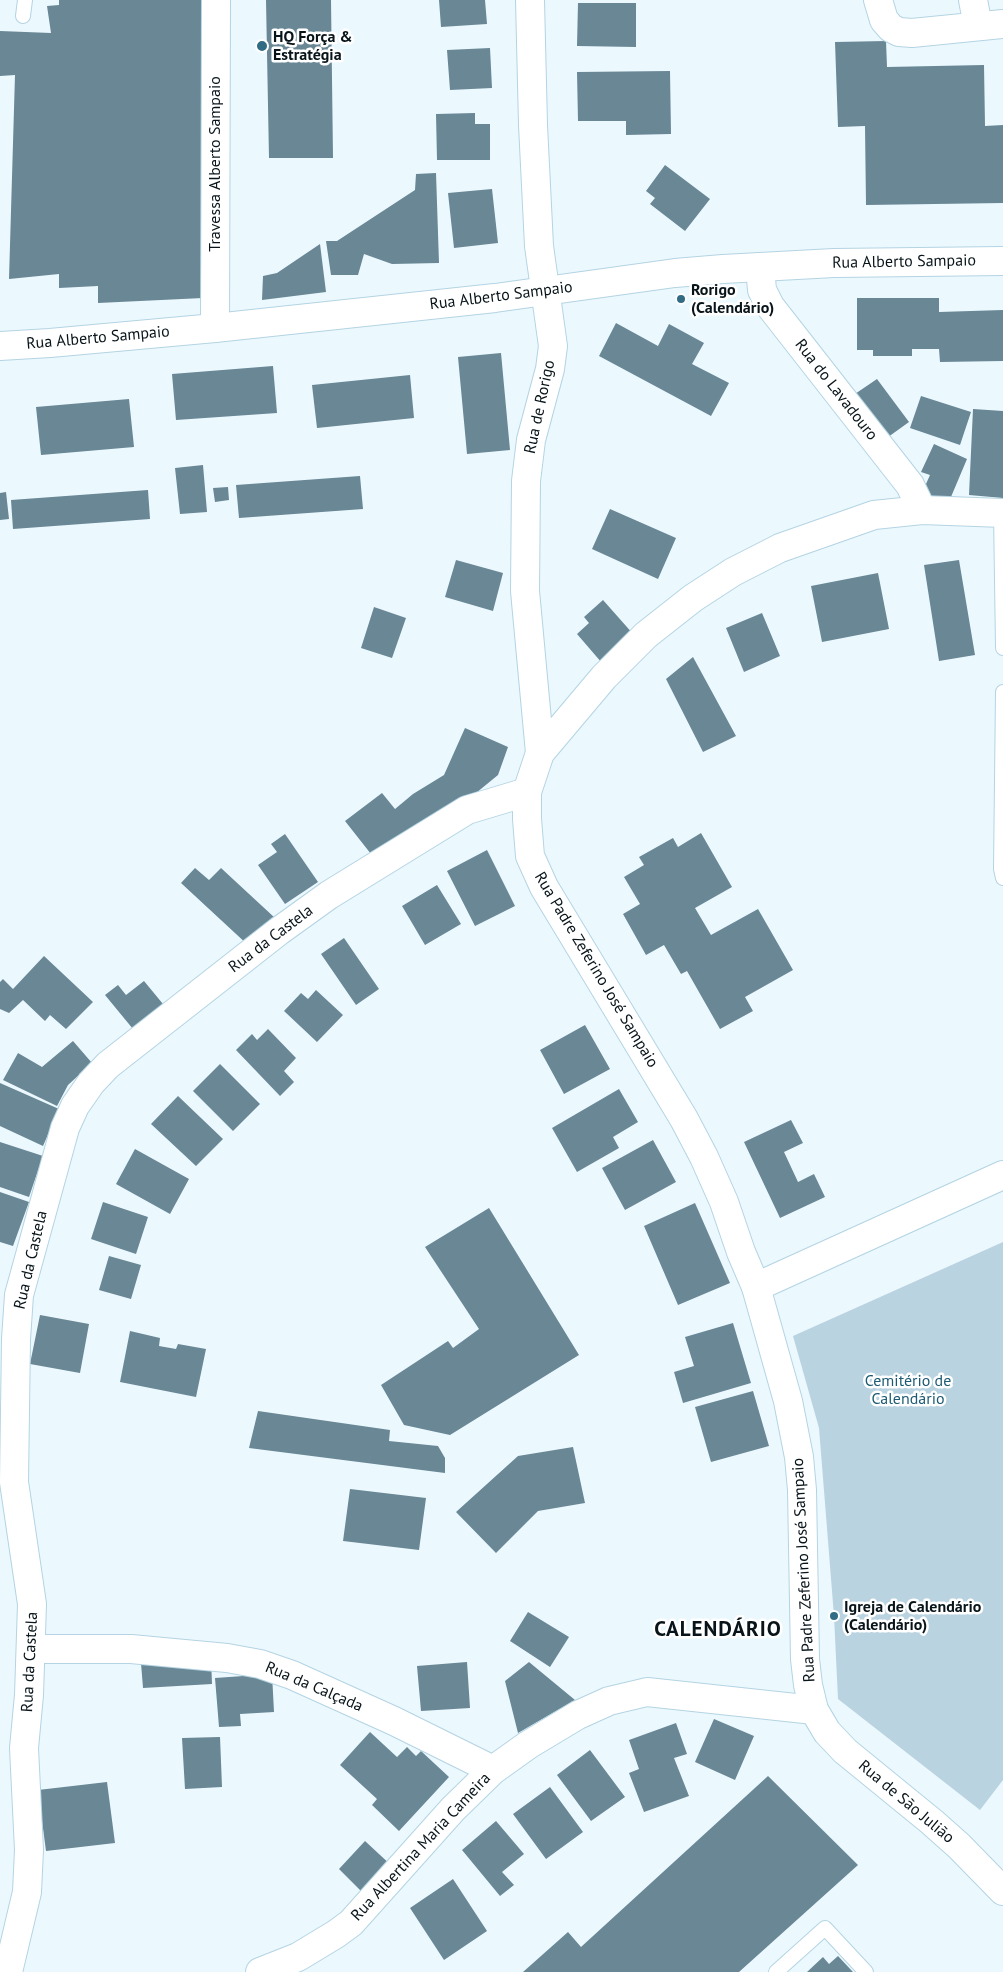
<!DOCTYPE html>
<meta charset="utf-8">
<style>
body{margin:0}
canvas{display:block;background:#ebf8fe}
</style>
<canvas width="1003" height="1972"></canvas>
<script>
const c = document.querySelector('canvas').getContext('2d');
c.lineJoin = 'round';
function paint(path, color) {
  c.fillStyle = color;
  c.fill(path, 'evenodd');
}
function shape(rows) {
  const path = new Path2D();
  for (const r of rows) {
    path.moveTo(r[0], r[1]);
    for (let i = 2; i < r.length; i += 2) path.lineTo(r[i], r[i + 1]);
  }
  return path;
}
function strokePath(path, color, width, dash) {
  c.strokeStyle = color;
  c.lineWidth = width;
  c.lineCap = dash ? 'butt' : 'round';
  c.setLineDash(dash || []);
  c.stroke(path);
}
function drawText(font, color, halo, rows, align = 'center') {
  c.font = font + ' "PT Sans",sans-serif';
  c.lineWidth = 5;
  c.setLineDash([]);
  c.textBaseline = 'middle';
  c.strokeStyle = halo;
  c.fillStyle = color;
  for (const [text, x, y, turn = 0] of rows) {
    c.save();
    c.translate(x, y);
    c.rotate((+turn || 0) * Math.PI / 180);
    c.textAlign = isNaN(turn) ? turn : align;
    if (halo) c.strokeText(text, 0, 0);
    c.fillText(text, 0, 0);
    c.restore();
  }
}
paint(shape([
 [1003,1242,1003,1780,980,1810,838,1699,834,1616,819,1428,793,1336]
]), '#bad3e0');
paint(shape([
 [59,0,206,0,203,298,98,303,98,286,59,288,59,274,9,279,15,75,0,76,0,31,51,33,47,6,59,5],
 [266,0,331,0,333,158,269,158],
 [439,0,485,0,487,24,441,27],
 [578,3,636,3,636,47,577,46],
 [886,41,887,67,984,65,985,126,1003,125,1003,203,866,205,865,126,838,127,835,42],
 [490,48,492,88,450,90,447,50],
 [670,71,671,134,626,135,626,121,578,121,577,72],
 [475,113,475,124,490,124,490,160,437,160,436,114],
 [665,165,710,199,685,231,650,204,655,198,646,191],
 [436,173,439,263,392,264,364,254,358,275,331,275,326,241,337,241,415,190,416,174],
 [492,189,498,243,454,248,448,193],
 [320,244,326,292,262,300,263,276,277,273],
 [857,298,939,298,939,312,1003,310,1003,361,940,362,939,349,912,349,912,356,873,356,873,350,857,350],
 [616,323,658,346,669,324,704,343,692,364,729,383,711,416,599,356],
 [501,353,510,450,467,454,458,357],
 [273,366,277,413,176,420,172,374],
 [410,375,414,418,317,428,312,385],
 [877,379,909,422,884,440,852,396],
 [921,396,971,412,960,445,910,428],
 [129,399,134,447,41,455,36,407],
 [973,409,1003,411,1003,498,969,495],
 [934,444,967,459,948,504,922,493,930,475,921,472],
 [203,465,207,512,180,514,175,468],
 [360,476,363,509,239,518,236,485],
 [228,487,229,500,215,502,213,488],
 [148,490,150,519,13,529,11,500],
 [6,492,9,519,0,520,0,493],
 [610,509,676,538,658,579,592,549],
 [456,560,503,573,493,611,445,597],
 [959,560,975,655,939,661,924,565],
 [878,573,889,629,822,642,811,586],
 [603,600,634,635,602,663,577,634,589,623,584,617],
 [374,607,406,618,392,658,361,648],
 [762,613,780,656,744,672,726,628],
 [693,657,736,736,703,752,666,679],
 [465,728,508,747,498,775,476,793,437,813,371,854,345,821,382,793,395,809,413,794,444,775],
 [701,833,732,887,695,908,711,935,758,909,793,970,745,997,753,1011,720,1029,687,971,681,974,664,945,646,955,623,914,640,904,624,877,644,865,639,857,673,838,678,847],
 [285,834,318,882,285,904,258,865,277,852,271,844],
 [487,850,515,906,475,926,447,871],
 [195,868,209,880,221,868,275,918,249,946,181,883],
 [437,885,461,924,425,945,402,906],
 [344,938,379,989,356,1005,321,954],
 [44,956,93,1002,66,1029,50,1015,45,1021,23,1000,9,1013,0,1009,0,982,3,979,13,989],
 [144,981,163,1004,133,1029,105,995,118,985,126,995],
 [316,990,343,1015,317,1042,284,1011,301,993,308,999],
 [585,1025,610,1069,564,1094,540,1050],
 [268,1029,296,1058,284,1071,294,1082,280,1096,236,1050,252,1034,257,1040],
 [73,1041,92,1063,68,1085,57,1106,3,1080,18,1053,42,1067],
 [220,1064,260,1104,233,1131,193,1091],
 [0,1083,59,1109,43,1146,0,1126],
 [619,1089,638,1122,613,1137,619,1148,577,1172,552,1128],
 [178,1096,223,1139,196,1166,151,1124],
 [791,1120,803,1143,784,1152,798,1182,814,1174,825,1197,780,1218,744,1142],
 [653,1140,676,1182,625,1210,602,1168],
 [0,1142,43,1156,29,1197,0,1187],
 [135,1149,189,1179,170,1214,116,1184],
 [0,1192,29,1202,13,1246,0,1242],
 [103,1202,148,1217,136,1254,91,1239],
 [695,1203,730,1283,678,1305,644,1226],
 [489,1208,579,1355,450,1435,404,1425,381,1385,448,1341,453,1348,479,1329,425,1247],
 [109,1256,141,1265,131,1299,99,1290],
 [40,1315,89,1324,80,1373,30,1364],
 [733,1323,751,1383,683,1403,674,1372,694,1366,685,1337],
 [130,1331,160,1338,159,1346,176,1349,178,1344,206,1349,196,1397,120,1382],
 [753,1391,769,1446,711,1462,695,1407],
 [258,1411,390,1430,389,1441,438,1446,445,1458,445,1473,249,1448],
 [573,1447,585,1503,538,1511,496,1553,456,1512,518,1456],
 [350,1489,426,1498,419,1550,343,1541],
 [528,1612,569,1637,550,1667,510,1641],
 [211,1658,212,1684,143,1688,141,1663],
 [467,1662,470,1708,421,1711,417,1666],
 [529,1662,575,1700,518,1733,505,1681],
 [272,1674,274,1712,240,1714,241,1726,219,1727,215,1678],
 [714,1719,754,1736,735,1780,695,1762],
 [676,1723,687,1754,674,1758,689,1796,644,1812,629,1773,639,1769,629,1740],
 [370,1732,397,1757,407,1747,416,1756,421,1751,449,1777,399,1831,372,1805,377,1799,340,1765],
 [220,1737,222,1787,185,1789,182,1738],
 [590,1750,625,1797,591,1821,557,1775],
 [768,1776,858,1865,739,1972,523,1972,568,1932,581,1947],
 [107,1782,115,1843,46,1851,38,1790],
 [550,1787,583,1832,546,1859,513,1814],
 [496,1821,524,1854,502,1872,514,1885,500,1896,462,1850],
 [365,1841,393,1867,366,1896,339,1869],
 [453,1879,487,1931,444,1960,410,1908],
 [838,1956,853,1972,807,1972,823,1957,829,1964]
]), '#698795');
const lane = shape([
 [23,16,25,0],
 [1001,512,1003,648],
 [1003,692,1001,869,1003,878],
 [776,1972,825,1928,866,1972]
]);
const street = shape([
 [530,0,533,125,539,246,553,346,550,369,531,440,526,481,525,591,540,753],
 [878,0,884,20,891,28,899,32,912,33,1003,24],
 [973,0,978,26],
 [760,267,762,290,770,306,910,485,922,510],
 [215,328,216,0],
 [756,1287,1003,1175],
 [31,1649,131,1649,227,1658,260,1664,292,1675,394,1721,493,1770],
 [8,1972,27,1892,29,1850,24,1748,29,1695,32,1604,14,1482,16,1339,19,1295,65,1128,75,1106,91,1083,108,1065,279,931,329,895,467,810,527,792],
 [260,1972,298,1957,336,1934,351,1923,453,1809,493,1770,528,1745,578,1715,609,1701,647,1692,814,1710]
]);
const secondary = shape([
 [0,346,50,343,215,328,495,298,675,273,723,269,834,263,1003,261],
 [1003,513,922,510,874,515,780,548,733,572,693,598,646,635,604,677,540,753,527,792,527,819,530,856,544,887,684,1119,704,1157,724,1202,741,1252,756,1287,788,1401,799,1457,802,1490,805,1659,808,1685,814,1710,827,1732,845,1751,932,1822,959,1846,1003,1891]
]);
strokePath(lane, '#b4d4e3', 16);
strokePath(street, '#b4d4e3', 30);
strokePath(secondary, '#b4d4e3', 30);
strokePath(lane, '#fff', 14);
strokePath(street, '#fff', 28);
strokePath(secondary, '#fff', 28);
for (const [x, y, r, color] of [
 [262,46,6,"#316b84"],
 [681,299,5,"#316b84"],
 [834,1616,5,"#316b84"]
]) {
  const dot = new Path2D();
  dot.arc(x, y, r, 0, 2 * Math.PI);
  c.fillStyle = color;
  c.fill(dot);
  strokePath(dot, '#fff', 2);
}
drawText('bold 16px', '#081419', '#fff', [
 ["HQ Força &",273,37],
 ["Estratégia",273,55],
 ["Rorigo",691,290],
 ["(Calendário)",691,308],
 ["Igreja de Calendário",844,1607],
 ["(Calendário)",844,1625]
], 'left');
drawText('16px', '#081419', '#fff', [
 ["Travessa Alberto Sampaio",215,164,-90],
 ["Rua Alberto Sampaio",904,262,-1],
 ["Rua Alberto Sampaio",501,296,-7],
 ["Rua Alberto Sampaio",98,338,-5],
 ["Rua do Lavadouro",836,390,52],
 ["Rua de Rorigo",540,407,-78],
 ["Rua da Castela",271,939,-37],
 ["Rua Padre Zeferino José Sampaio",596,970,59],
 ["Rua da Castela",31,1260,-77],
 ["Rua Padre Zeferino José Sampaio",804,1570,-93],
 ["Rua da Castela",30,1662,-87],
 ["Rua da Calçada",314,1687,23],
 ["Rua de São Julião",906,1802,40],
 ["Rua Albertina Maria Cameira",421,1847,-47]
]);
drawText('16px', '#1d5b74', '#fff', [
 ["Cemitério de",908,1381],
 ["Calendário",908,1399]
]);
c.letterSpacing = '1px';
drawText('bold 21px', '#081419', '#fff', [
 ["CALENDÁRIO",718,1630]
]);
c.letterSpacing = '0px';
</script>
